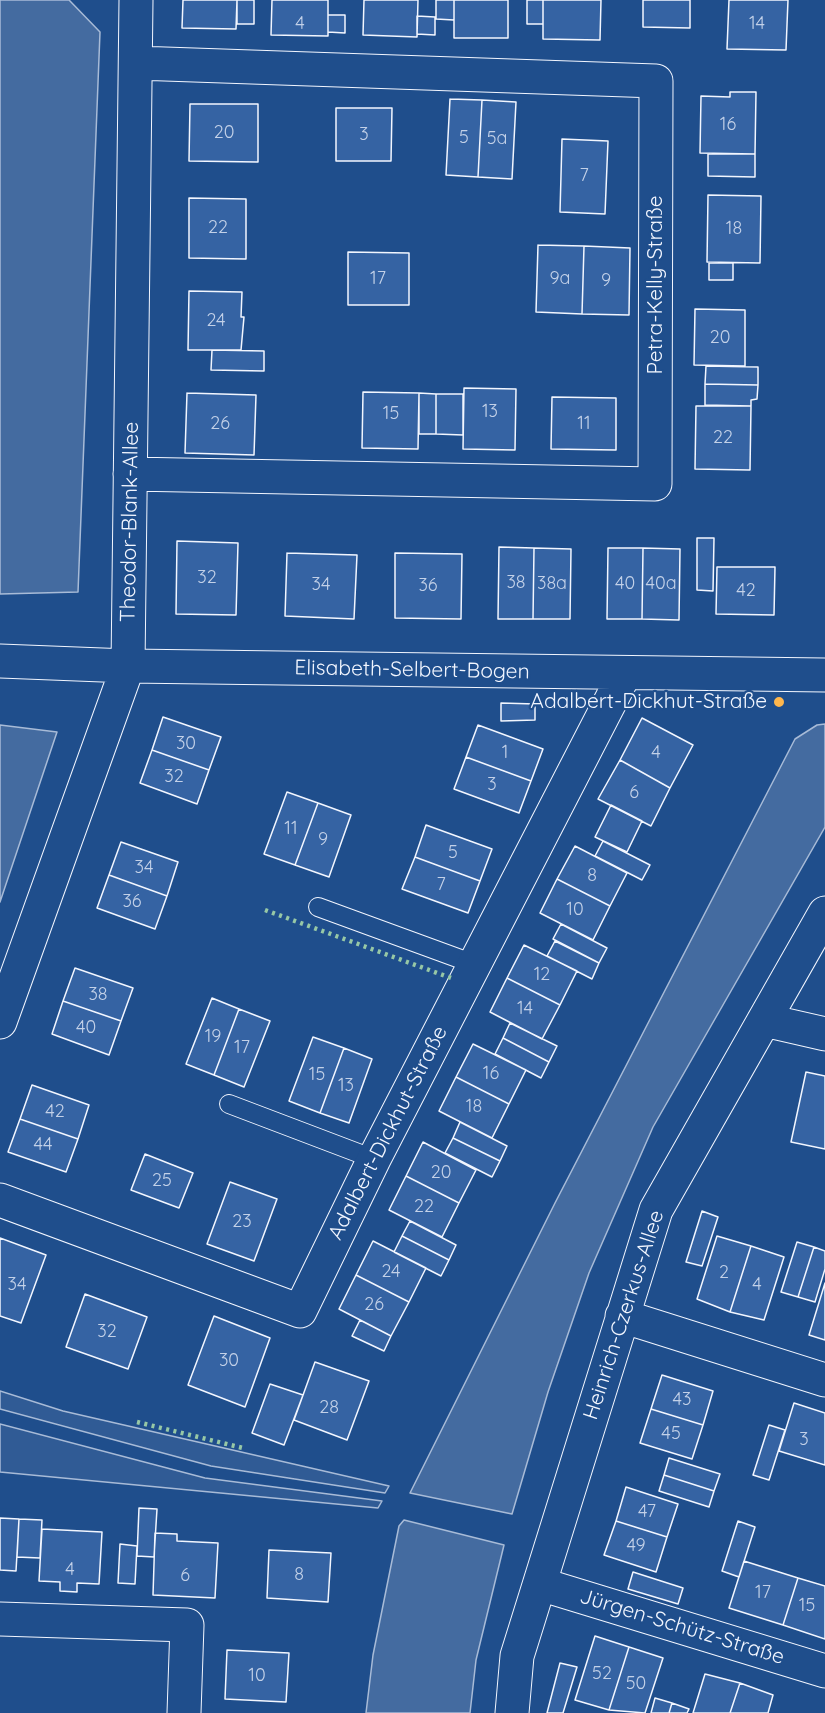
<!DOCTYPE html>
<meta charset="utf-8">
<style>
body{margin:0}
canvas{display:block;background:#1f4e8c}
</style>
<canvas width="825" height="1713"></canvas>
<script>
const c = document.querySelector('canvas').getContext('2d');
c.lineJoin = 'round';
function paint(path, color) {
  c.fillStyle = color;
  c.fill(path, 'evenodd');
}
function shape(rows) {
  const path = new Path2D();
  for (const r of rows) {
    path.moveTo(r[0], r[1]);
    for (let i = 2; i < r.length; i += 2) path.lineTo(r[i], r[i + 1]);
  }
  return path;
}
function strokePath(path, color, width, dash) {
  c.strokeStyle = color;
  c.lineWidth = width;
  c.lineCap = dash ? 'butt' : 'round';
  c.setLineDash(dash || []);
  c.stroke(path);
}
function drawText(font, color, halo, rows, align = 'center') {
  c.font = font + ' Quicksand,sans-serif';
  c.lineWidth = 4.5;
  c.setLineDash([]);
  c.textBaseline = 'middle';
  c.strokeStyle = halo;
  c.fillStyle = color;
  for (const [text, x, y, turn = 0] of rows) {
    c.save();
    c.translate(x, y);
    c.rotate((+turn || 0) * Math.PI / 180);
    c.textAlign = isNaN(turn) ? turn : align;
    if (halo) c.strokeText(text, 0, 0);
    c.fillText(text, 0, 0);
    c.restore();
  }
}
const built = shape([
 [0,1391,63,1411,389,1486,385,1493,211,1466,0,1409,0,1391],
 [0,1424,205,1478,382,1501,378,1508,0,1472,0,1424]
]);
paint(built, '#305b95');
strokePath(built, '#a8bbd7', 1.5);
const water = shape([
 [0,0,69,0,100,32,78,592,0,594,0,0],
 [825,724,825,827,653,1127,589,1273,548,1392,512,1514,410,1493,555,1203,795,739,817,725,825,724],
 [0,725,57,732,0,902,0,725],
 [404,1520,504,1545,476,1660,470,1713,366,1713,373,1655,399,1526,404,1520]
]);
paint(water, '#446ba0');
strokePath(water, '#a8bbd7', 1.5);
const building = shape([
 [183,0,237,0,236,29,182,28,183,0],
 [237,0,254,0,254,24,237,24,237,0],
 [272,0,328,0,328,36,271,35,272,0],
 [364,0,418,0,417,37,363,35,364,0],
 [436,0,454,0,454,20,436,19,436,0],
 [454,0,508,0,508,38,454,38,454,0],
 [527,0,543,0,543,24,527,24,527,0],
 [543,0,601,0,600,40,543,39,543,0],
 [643,0,690,0,690,28,643,27,643,0],
 [729,0,788,0,786,50,727,49,729,0],
 [328,15,345,15,345,33,328,32,328,15],
 [417,16,435,17,435,35,417,34,417,16],
 [730,92,756,92,755,154,700,153,701,96,730,97,730,92],
 [450,99,482,100,478,177,446,175,450,99],
 [482,100,516,102,512,179,478,177,482,100],
 [190,104,258,104,258,162,189,161,190,104],
 [336,108,392,108,391,161,336,161,336,108],
 [562,139,608,141,605,214,560,212,562,139],
 [708,154,755,154,755,177,708,176,708,154],
 [708,195,761,196,760,263,707,262,708,195],
 [189,198,246,199,246,259,189,258,189,198],
 [538,245,584,246,582,314,536,312,538,245],
 [584,246,630,248,629,315,582,314,584,246],
 [348,252,409,253,409,305,348,305,348,252],
 [709,263,733,263,733,280,709,280,709,263],
 [189,291,242,292,241,317,244,317,241,350,188,350,189,291],
 [695,309,745,310,745,366,694,365,695,309],
 [212,350,264,351,264,371,211,370,212,350],
 [706,366,758,367,758,385,705,384,706,366],
 [705,384,758,385,757,399,751,400,751,406,705,405,705,384],
 [464,388,516,389,515,450,463,449,464,388],
 [363,392,419,393,418,449,362,448,363,392],
 [187,393,256,395,254,455,185,453,187,393],
 [419,393,436,394,436,434,419,434,419,393],
 [436,394,463,394,463,435,436,434,436,394],
 [552,397,616,398,616,450,551,449,552,397],
 [696,406,751,406,750,470,695,469,696,406],
 [697,538,714,538,713,591,697,590,697,538],
 [177,541,238,543,236,615,176,614,177,541],
 [499,547,534,548,533,619,498,619,499,547],
 [534,548,571,549,570,619,533,619,534,548],
 [608,548,643,548,642,619,607,619,608,548],
 [643,548,680,549,679,620,642,619,643,548],
 [287,553,357,555,354,619,285,616,287,553],
 [395,553,462,554,461,619,395,618,395,553],
 [717,567,775,567,774,615,716,614,717,567],
 [501,703,535,704,535,720,501,721,501,703],
 [163,717,221,737,209,770,152,750,163,717],
 [642,718,693,745,670,788,620,760,642,718],
 [478,725,543,749,531,781,466,757,478,725],
 [152,750,209,770,197,804,140,783,152,750],
 [466,757,531,781,519,813,454,789,466,757],
 [620,760,670,788,651,826,598,799,620,760],
 [287,792,318,803,295,865,264,854,287,792],
 [318,803,351,815,329,877,295,865,318,803],
 [611,805,642,821,627,852,595,837,611,805],
 [426,825,492,849,480,881,415,857,426,825],
 [603,841,650,865,642,880,595,856,603,841],
 [121,842,178,862,167,896,109,875,121,842],
 [575,846,627,873,610,906,557,879,575,846],
 [415,857,480,881,468,913,402,889,415,857],
 [109,875,167,896,155,929,97,908,109,875],
 [557,879,610,906,593,940,540,913,557,879],
 [561,924,607,948,599,963,553,939,561,924],
 [555,941,599,963,592,979,547,956,555,941],
 [524,945,577,971,560,1005,507,978,524,945],
 [75,968,133,988,121,1021,63,1001,75,968],
 [507,978,560,1005,542,1039,490,1012,507,978],
 [212,998,239,1009,214,1075,186,1064,212,998],
 [63,1001,121,1021,109,1055,52,1034,63,1001],
 [239,1009,270,1021,244,1087,214,1075,239,1009],
 [510,1023,557,1046,549,1062,503,1038,510,1023],
 [313,1037,344,1048,320,1113,289,1101,313,1037],
 [503,1038,549,1062,541,1078,495,1054,503,1038],
 [473,1044,526,1070,509,1104,456,1077,473,1044],
 [344,1048,372,1059,349,1123,320,1113,344,1048],
 [806,1072,825,1076,825,1149,791,1142,806,1072],
 [456,1077,509,1104,492,1138,439,1111,456,1077],
 [32,1085,89,1105,78,1139,20,1119,32,1085],
 [20,1119,78,1139,66,1172,8,1152,20,1119],
 [460,1122,507,1146,500,1161,453,1138,460,1122],
 [453,1138,500,1161,492,1177,445,1153,453,1138],
 [423,1142,476,1170,459,1203,406,1176,423,1142],
 [145,1154,193,1173,179,1208,131,1190,145,1154],
 [406,1176,459,1203,442,1237,389,1210,406,1176],
 [230,1182,277,1199,254,1261,207,1244,230,1182],
 [702,1211,718,1217,702,1266,686,1262,702,1211],
 [410,1221,456,1245,449,1260,402,1236,410,1221],
 [402,1236,449,1260,441,1276,394,1252,402,1236],
 [717,1236,751,1246,730,1312,697,1299,717,1236],
 [0,1238,46,1255,21,1323,0,1316,0,1238],
 [373,1241,426,1268,409,1302,356,1275,373,1241],
 [797,1242,814,1247,798,1297,781,1292,797,1242],
 [751,1246,784,1257,764,1320,730,1312,751,1246],
 [814,1247,825,1251,825,1269,815,1302,798,1297,814,1247],
 [356,1275,409,1302,391,1336,339,1309,356,1275],
 [825,1283,825,1340,809,1335,825,1283],
 [85,1294,147,1317,128,1369,66,1347,85,1294],
 [214,1316,270,1338,245,1407,188,1385,214,1316],
 [360,1320,391,1336,384,1351,352,1336,360,1320],
 [315,1362,369,1381,347,1440,294,1420,315,1362],
 [662,1375,713,1391,703,1425,651,1409,662,1375],
 [270,1384,303,1395,284,1445,252,1433,270,1384],
 [794,1403,825,1413,825,1465,779,1451,794,1403],
 [651,1409,703,1425,692,1459,640,1443,651,1409],
 [769,1425,785,1430,769,1480,753,1475,769,1425],
 [669,1458,720,1474,714,1491,664,1475,669,1458],
 [664,1475,714,1491,709,1507,659,1491,664,1475],
 [626,1487,678,1504,667,1537,616,1521,626,1487],
 [139,1508,157,1509,154,1557,137,1556,139,1508],
 [0,1518,19,1519,16,1571,0,1570,0,1518],
 [19,1519,42,1520,40,1558,17,1557,19,1519],
 [616,1521,667,1537,656,1572,604,1555,616,1521],
 [738,1521,755,1527,739,1577,722,1571,738,1521],
 [42,1529,102,1532,99,1584,77,1583,77,1592,60,1591,60,1582,39,1581,42,1529],
 [155,1533,177,1534,177,1541,218,1543,215,1598,153,1595,155,1533],
 [120,1544,137,1546,135,1584,118,1583,120,1544],
 [269,1550,331,1553,328,1602,267,1598,269,1550],
 [744,1561,798,1578,783,1625,729,1608,744,1561],
 [633,1572,683,1588,678,1604,628,1589,633,1572],
 [798,1578,825,1586,825,1639,783,1625,798,1578],
 [595,1636,629,1647,609,1710,575,1700,595,1636],
 [629,1647,663,1658,645,1713,609,1710,629,1647],
 [227,1650,289,1653,286,1702,225,1699,227,1650],
 [560,1663,577,1667,563,1713,547,1713,560,1663],
 [705,1674,740,1683,730,1713,693,1713,705,1674],
 [740,1683,773,1695,768,1713,730,1713,740,1683],
 [655,1698,672,1703,669,1713,651,1713,655,1698],
 [672,1703,689,1709,687,1713,669,1713,672,1703]
]);
paint(building, '#3563a3');
strokePath(building, '#f2f6ff', 1.5);
const service = shape([
 [318,907,474,964],
 [229,1104,374,1159]
]);
const minor = shape([
 [130,474,655,484,656,81,136,63],
 [0,661,128,666,825,675],
 [764,1020,825,1034],
 [0,1022,128,666,136,0],
 [0,1200,300,1311,374,1159,625,673],
 [622,1316,825,1380],
 [540,1584,825,1671],
 [0,1619,187,1625,184,1713],
 [512,1713,517,1656,656,1210,825,913]
]);
strokePath(service, '#f2f6ff', 20);
strokePath(minor, '#f2f6ff', 35);
strokePath(service, '#1f4e8c', 18);
strokePath(minor, '#1f4e8c', 33);
strokePath(shape([
 [265,910,451,978,450,981],
 [137,1422,243,1448]
]), '#97c8a6', 4.5, [3, 4.5]);
for (const [x, y, r, color] of [
 [779,702,6,"#ffb74d"]
]) {
  const dot = new Path2D();
  dot.arc(x, y, r, 0, 2 * Math.PI);
  c.fillStyle = color;
  c.fill(dot);
  strokePath(dot, '#1f4e8c', 2);
}
drawText('18px', '#c3d1e8', null, [
 ["4",300,24],
 ["14",757,24],
 ["16",728,125],
 ["20",224,133],
 ["3",364,135],
 ["5",464,138],
 ["5a",497,139],
 ["7",584,176],
 ["22",218,228],
 ["18",734,229],
 ["17",378,279],
 ["9a",560,279],
 ["9",606,281],
 ["24",216,321],
 ["20",720,338],
 ["13",490,412],
 ["15",391,414],
 ["26",220,424],
 ["11",584,424],
 ["22",723,438],
 ["32",207,578],
 ["38",516,583],
 ["38a",552,584],
 ["40",625,584],
 ["40a",661,584],
 ["34",321,585],
 ["36",428,586],
 ["42",746,591],
 ["30",186,744],
 ["1",505,753],
 ["4",656,753],
 ["32",174,777],
 ["3",492,785],
 ["6",634,793],
 ["11",291,829],
 ["9",323,840],
 ["5",453,853],
 ["34",144,868],
 ["8",592,876],
 ["7",441,885],
 ["36",132,902],
 ["10",575,910],
 ["12",542,975],
 ["38",98,995],
 ["14",525,1009],
 ["40",86,1028],
 ["19",213,1037],
 ["17",242,1048],
 ["16",491,1074],
 ["15",317,1075],
 ["13",346,1086],
 ["18",474,1107],
 ["42",55,1112],
 ["44",43,1145],
 ["20",441,1173],
 ["25",162,1181],
 ["22",424,1207],
 ["23",242,1222],
 ["24",391,1272],
 ["2",724,1273],
 ["34",17,1285],
 ["4",757,1285],
 ["26",374,1305],
 ["32",107,1332],
 ["30",229,1361],
 ["43",682,1400],
 ["28",329,1408],
 ["45",671,1434],
 ["3",804,1440],
 ["47",647,1512],
 ["49",636,1546],
 ["4",70,1570],
 ["8",299,1575],
 ["6",185,1576],
 ["17",763,1593],
 ["15",807,1606],
 ["52",602,1674],
 ["10",257,1676],
 ["50",636,1684]
]);
drawText('21px', '#f2f6ff', '#1f4e8c', [
 ["Petra-Kelly-Straße",656,285,-90],
 ["Theodor-Blank-Allee",130,522,-89],
 ["Elisabeth-Selbert-Bogen",412,670,1],
 ["Adalbert-Dickhut-Straße",388,1133,-63],
 ["Heinrich-Czerkus-Allee",624,1315,-72],
 ["Jürgen-Schütz-Straße",682,1627,17]
]);
drawText('21px', '#f2f6ff', '#1f4e8c', [
 ["Adalbert-Dickhut-Straße",767,702]
], 'right');
</script>
